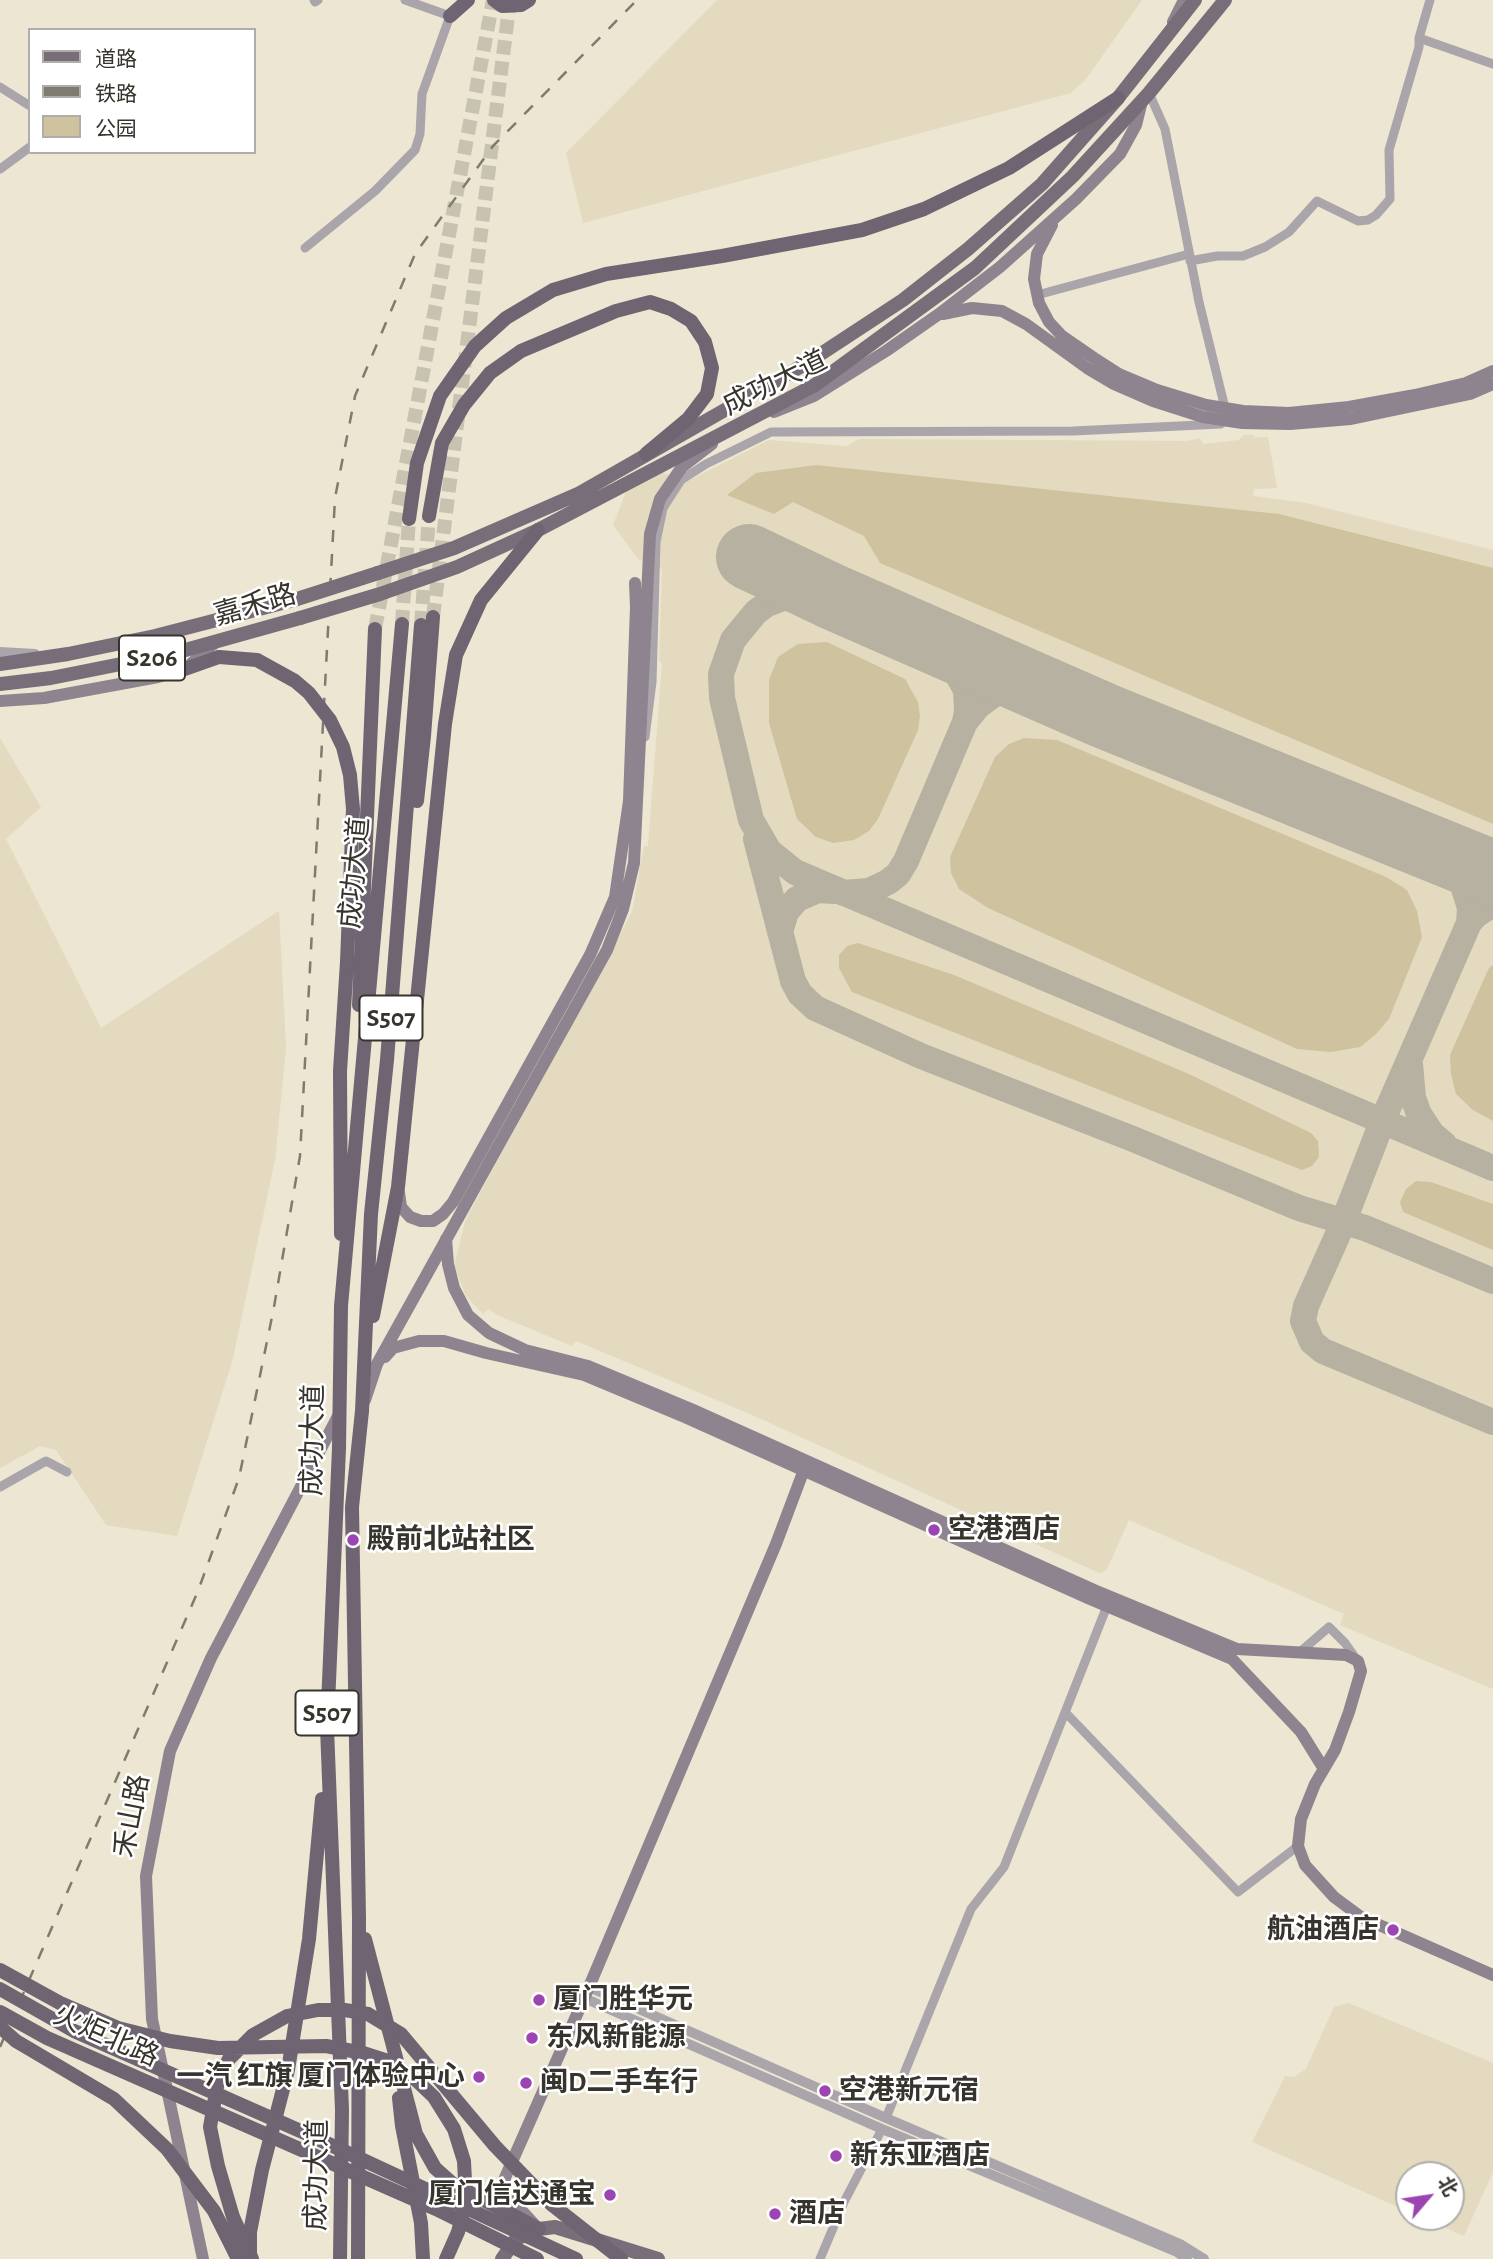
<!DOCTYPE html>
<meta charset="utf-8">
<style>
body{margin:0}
#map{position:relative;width:1493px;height:2259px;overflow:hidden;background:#ece6d2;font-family:"Alegreya Sans","Noto Sans SC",sans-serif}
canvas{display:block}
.legend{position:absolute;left:28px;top:28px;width:228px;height:126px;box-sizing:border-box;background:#fff;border:2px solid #afaeab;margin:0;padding:9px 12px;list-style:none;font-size:21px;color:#36342c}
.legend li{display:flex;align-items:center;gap:14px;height:35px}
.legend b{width:35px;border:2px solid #afaeab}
.north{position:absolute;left:1395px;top:2161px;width:70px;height:70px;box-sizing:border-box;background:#fff;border:2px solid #afaeab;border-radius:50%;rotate:61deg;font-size:19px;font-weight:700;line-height:28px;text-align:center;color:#36342c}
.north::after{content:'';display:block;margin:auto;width:24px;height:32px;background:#9c44b1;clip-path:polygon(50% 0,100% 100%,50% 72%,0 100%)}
</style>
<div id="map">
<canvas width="1493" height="2259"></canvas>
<ul class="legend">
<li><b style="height:9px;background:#786e7a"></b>道路</li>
<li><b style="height:9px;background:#7f7c6f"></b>铁路</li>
<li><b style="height:19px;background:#cfc29f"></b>公园</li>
</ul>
<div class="north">北</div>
</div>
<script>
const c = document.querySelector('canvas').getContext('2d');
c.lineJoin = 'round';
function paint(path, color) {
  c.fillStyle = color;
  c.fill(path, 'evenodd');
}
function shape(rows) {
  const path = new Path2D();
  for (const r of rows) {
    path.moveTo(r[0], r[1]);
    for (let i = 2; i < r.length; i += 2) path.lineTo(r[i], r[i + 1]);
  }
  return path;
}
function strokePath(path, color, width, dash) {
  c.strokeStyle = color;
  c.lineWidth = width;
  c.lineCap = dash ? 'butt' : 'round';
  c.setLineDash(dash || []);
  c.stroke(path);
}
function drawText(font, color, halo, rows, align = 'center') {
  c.font = font + ' "Alegreya Sans","Noto Sans SC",sans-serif';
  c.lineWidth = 5;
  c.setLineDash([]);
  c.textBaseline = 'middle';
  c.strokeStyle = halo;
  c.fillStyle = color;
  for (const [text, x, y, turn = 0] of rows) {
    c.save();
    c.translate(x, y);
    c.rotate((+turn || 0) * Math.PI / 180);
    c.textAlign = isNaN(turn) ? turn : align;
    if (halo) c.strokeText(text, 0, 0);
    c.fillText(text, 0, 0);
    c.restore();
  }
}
paint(shape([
 [717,0,1142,0,1086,79,1071,93,583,223,566,153],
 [1244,435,1254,435,1254,438,1268,437,1277,488,1254,489,1253,496,1306,503,1493,550,1493,1689,1340,1625,1344,1614,1129,1520,1107,1569,1101,1573,1097,1572,750,1414,576,1341,572,1346,497,1315,489,1309,483,1314,466,1296,454,1266,465,1222,472,1208,632,912,644,846,648,846,662,664,659,660,662,569,638,559,613,525,629,484,655,470,686,482,769,440,847,446,859,439,1188,441,1200,438,1203,444,1239,440],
 [0,738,41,807,6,839,101,1028,279,911,286,1048,275,1160,232,1362,177,1536,106,1525,56,1450,40,1446,0,1468],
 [1348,2003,1493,2063,1493,2172,1464,2236,1420,2217,1451,2217,1451,2175,1409,2175,1409,2212,1252,2142,1285,2076,1294,2077,1306,2069,1334,2007]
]), '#e3dabf');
paint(shape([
 [816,465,1279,514,1493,568,1493,824,880,563,864,536,793,502,774,514,727,495,756,473],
 [827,642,905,679,918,702,920,716,918,730,878,819,869,831,854,840,833,843,816,837,797,819,769,723,769,680,778,657,798,644],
 [1024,738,1057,740,1386,877,1407,890,1417,911,1422,937,1389,1019,1375,1035,1360,1047,1331,1052,1297,1049,988,908,959,889,951,873,950,857,995,757,1009,744],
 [858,943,954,975,1189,1074,1311,1133,1318,1141,1319,1157,1312,1166,1302,1170,852,992,839,968,839,955,847,946],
 [1493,965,1493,1121,1473,1110,1456,1094,1451,1074,1450,1055,1489,968],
 [1416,1181,1431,1182,1493,1204,1493,1250,1403,1212,1400,1202,1406,1189]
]), '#cfc29f');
strokePath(shape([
 [1105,716,1044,690,1026,686,997,692,978,706,965,722,967,711,966,690,952,665,939,648,894,623,817,593,788,596,767,604,756,612,733,640,721,674,722,698,751,820,769,851,795,872,1493,1168],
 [756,839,793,981,800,994,815,1008,921,1056,1133,1139,1299,1208,1365,1228,1493,1281],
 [1430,846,1445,858,1461,879,1470,908,1469,923,1476,915,1493,904],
 [843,893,869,891,888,882,898,874,906,861,965,722],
 [1469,923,1382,1122,1343,1223,1306,1306,1303,1321,1312,1342,1323,1351,1493,1422],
 [780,932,786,912,797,899,818,890,835,891],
 [1410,1064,1413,1098,1419,1114,1432,1134,1444,1144]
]), '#b6b1a0', 26);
strokePath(shape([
 [749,557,833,597,1105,716,1493,873]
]), '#b6b1a0', 66);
strokePath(shape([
 [433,617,510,0],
 [402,624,409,519],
 [421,625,429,516],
 [375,629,493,0]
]), '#c8c2b1', 14, [14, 7]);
strokePath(shape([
 [314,0,315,2,318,0],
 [1419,38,1493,64],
 [0,87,30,106],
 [1149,93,1165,129,1199,302,1225,408],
 [0,169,30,147],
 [305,248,375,191,415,150,420,134,422,94,450,16,405,0],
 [1190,261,1217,256,1243,256,1265,247,1289,232,1317,201,1358,221,1368,220,1376,215,1390,199,1389,150,1419,47,1419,38,1430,0],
 [1037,295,1189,254],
 [645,737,652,682,656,542,663,508,681,480,706,464,771,432,1073,431,1221,424],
 [0,1487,46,1461,67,1472],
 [1300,1652,1329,1627,1345,1643,1357,1660],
 [1065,1712,1238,1892,1298,1846],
 [886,2118,971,1909,1004,1867,1107,1606],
 [820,2259,844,2202,882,2129]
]), '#aaa4ab', 9);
strokePath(shape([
 [0,652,35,654],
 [589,1987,886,2118,1180,2244,1204,2259],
 [584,1998,882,2129,1177,2252,1187,2259]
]), '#aaa4ab', 10);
strokePath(shape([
 [1173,22,1184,0],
 [1052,225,1037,254,1034,279,1039,303,1049,322,1062,336,1094,358,1119,374,1157,390,1206,405,1243,411,1289,413,1349,407,1415,395,1466,383,1493,371],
 [943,314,972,308,1002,311,1026,324,1087,368,1114,384,1153,401,1203,417,1242,423,1290,424,1351,419,1470,394,1493,384],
 [774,412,814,396,886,351,939,314,1000,267,1076,199,1120,154,1136,125,1142,101],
 [0,701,44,698,158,677,185,669,216,642],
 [399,1192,401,1207,410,1217,421,1221,433,1221,443,1214,453,1202,590,955,615,897,629,801,636,607,635,583],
 [446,1239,448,1264,454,1288,468,1315,489,1333,525,1350,588,1366,691,1409,1094,1590,1237,1649,1346,1655,1358,1661,1361,1671,1349,1712,1335,1750,1315,1784,1301,1819,1298,1846,1305,1865,1334,1897,1361,1917,1493,1975],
 [385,1357,393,1348,419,1341,444,1341,486,1353,584,1375,687,1418,1090,1599,1232,1659,1301,1732,1324,1769],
 [365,1400,377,1364,607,950,623,909,634,863,650,534,660,499,682,467,712,444],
 [534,2224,512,2200,504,2180,589,1987,776,1544,805,1467],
 [203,2259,152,2019,146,1876,170,1751,211,1658,338,1416]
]), '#8d848f', 12);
strokePath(shape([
 [378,573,454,548,578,494,807,363,903,300,968,249,1042,184,1118,98,1195,0],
 [380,594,457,567,538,530,815,385,975,268,1073,176,1149,93,1225,0],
 [0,664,68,654,155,636,294,600],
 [0,684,51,678,171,654,300,618],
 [502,2259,516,2239,539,2229,555,2227,658,2259]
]), '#786e7a', 14);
strokePath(shape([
 [494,0,502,6,521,5,529,0],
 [450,16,468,0],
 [429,516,442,443,464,405,490,373,521,351,616,311,650,302,671,309,691,321,705,342,712,368,707,394,688,419,646,454],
 [409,519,417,463,440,396,475,346,506,318,553,290,606,274,722,256,862,230,924,209,1009,168,1118,98],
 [185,669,219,657],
 [417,801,424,736,433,617],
 [359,1005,375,629],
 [341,1234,340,1071,347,962],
 [373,1316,398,1187,445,724,456,655,481,600,538,530],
 [365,1939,416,2134,435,2168,453,2184,539,2229],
 [399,2098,402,2126,421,2223,423,2259],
 [250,2255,250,2232,262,2170,288,2070,309,1939,322,1799],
 [340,2259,342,2110,327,1728,339,1448,341,1306,402,624],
 [358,2259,359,1918,352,1507,362,1411,371,1214,387,1060,421,625]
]), '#6f6472', 14);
strokePath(shape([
 [0,2047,198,1591,239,1478,274,1307,300,1156,335,498,355,396,415,254,493,146,637,0]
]), '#7f7c6f', 2.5, [12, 12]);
strokePath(shape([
 [294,600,378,573],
 [300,618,380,594]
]), '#786e7a', 14);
strokePath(shape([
 [219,657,257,660,295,681,309,693,330,720,343,747,350,775,353,809,347,962],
 [0,1970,60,2003,118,2028,170,2041,218,2048,326,2046,363,2053,388,2061,416,2080,434,2097,454,2129,464,2161,466,2201,458,2232,446,2259],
 [0,1989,74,2031,305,2133,576,2259],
 [0,2012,47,2038,436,2209,537,2259],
 [0,2027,16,2041,114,2099,167,2149,214,2211,238,2259],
 [252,2259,233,2217,218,2166,210,2127,218,2081,229,2059,253,2035,287,2016,318,2010,345,2010,368,2014,401,2034,495,2146,551,2204,621,2259]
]), '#6f6472', 14);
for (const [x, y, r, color] of [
 [934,1530,7,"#9c44b1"],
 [353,1540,7,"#9c44b1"],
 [1393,1930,7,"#9c44b1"],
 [539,2000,7,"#9c44b1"],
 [532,2038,7,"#9c44b1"],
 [479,2077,7,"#9c44b1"],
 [526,2083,7,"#9c44b1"],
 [825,2091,7,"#9c44b1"],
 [836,2156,7,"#9c44b1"],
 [610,2195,7,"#9c44b1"],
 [775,2214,7,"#9c44b1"]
]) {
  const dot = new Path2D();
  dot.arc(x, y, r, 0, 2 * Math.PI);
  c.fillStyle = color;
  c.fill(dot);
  strokePath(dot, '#fff', 2.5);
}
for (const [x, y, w] of [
 [152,658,66],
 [391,1018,63],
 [327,1713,63]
]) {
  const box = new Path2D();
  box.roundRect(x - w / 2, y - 22.5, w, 45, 5);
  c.fillStyle = '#fff';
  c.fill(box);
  strokePath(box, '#36342c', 2);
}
drawText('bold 26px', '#36342c', null, [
 ["S206",152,658],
 ["S507",391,1018],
 ["S507",327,1713]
]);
drawText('28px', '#36342c', '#fff', [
 ["成功大道",775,383,-26],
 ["嘉禾路",255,605,-16],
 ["成功大道",355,873,-85],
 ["成功大道",313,1440,-89],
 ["禾山路",132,1816,-79],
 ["火炬北路",106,2036,24],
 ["成功大道",317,2175,-89]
]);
drawText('bold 28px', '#36342c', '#fff', [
 ["空港酒店",948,1530],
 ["殿前北站社区",367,1540],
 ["航油酒店",1379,1930,"right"],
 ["厦门胜华元",553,2000],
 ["东风新能源",546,2038],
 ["一汽 红旗 厦门体验中心",465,2077,"right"],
 ["闽D二手车行",540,2083],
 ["空港新元宿",839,2091],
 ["新东亚酒店",850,2156],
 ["厦门信达通宝",596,2195,"right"],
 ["酒店",789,2214]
], 'left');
</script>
